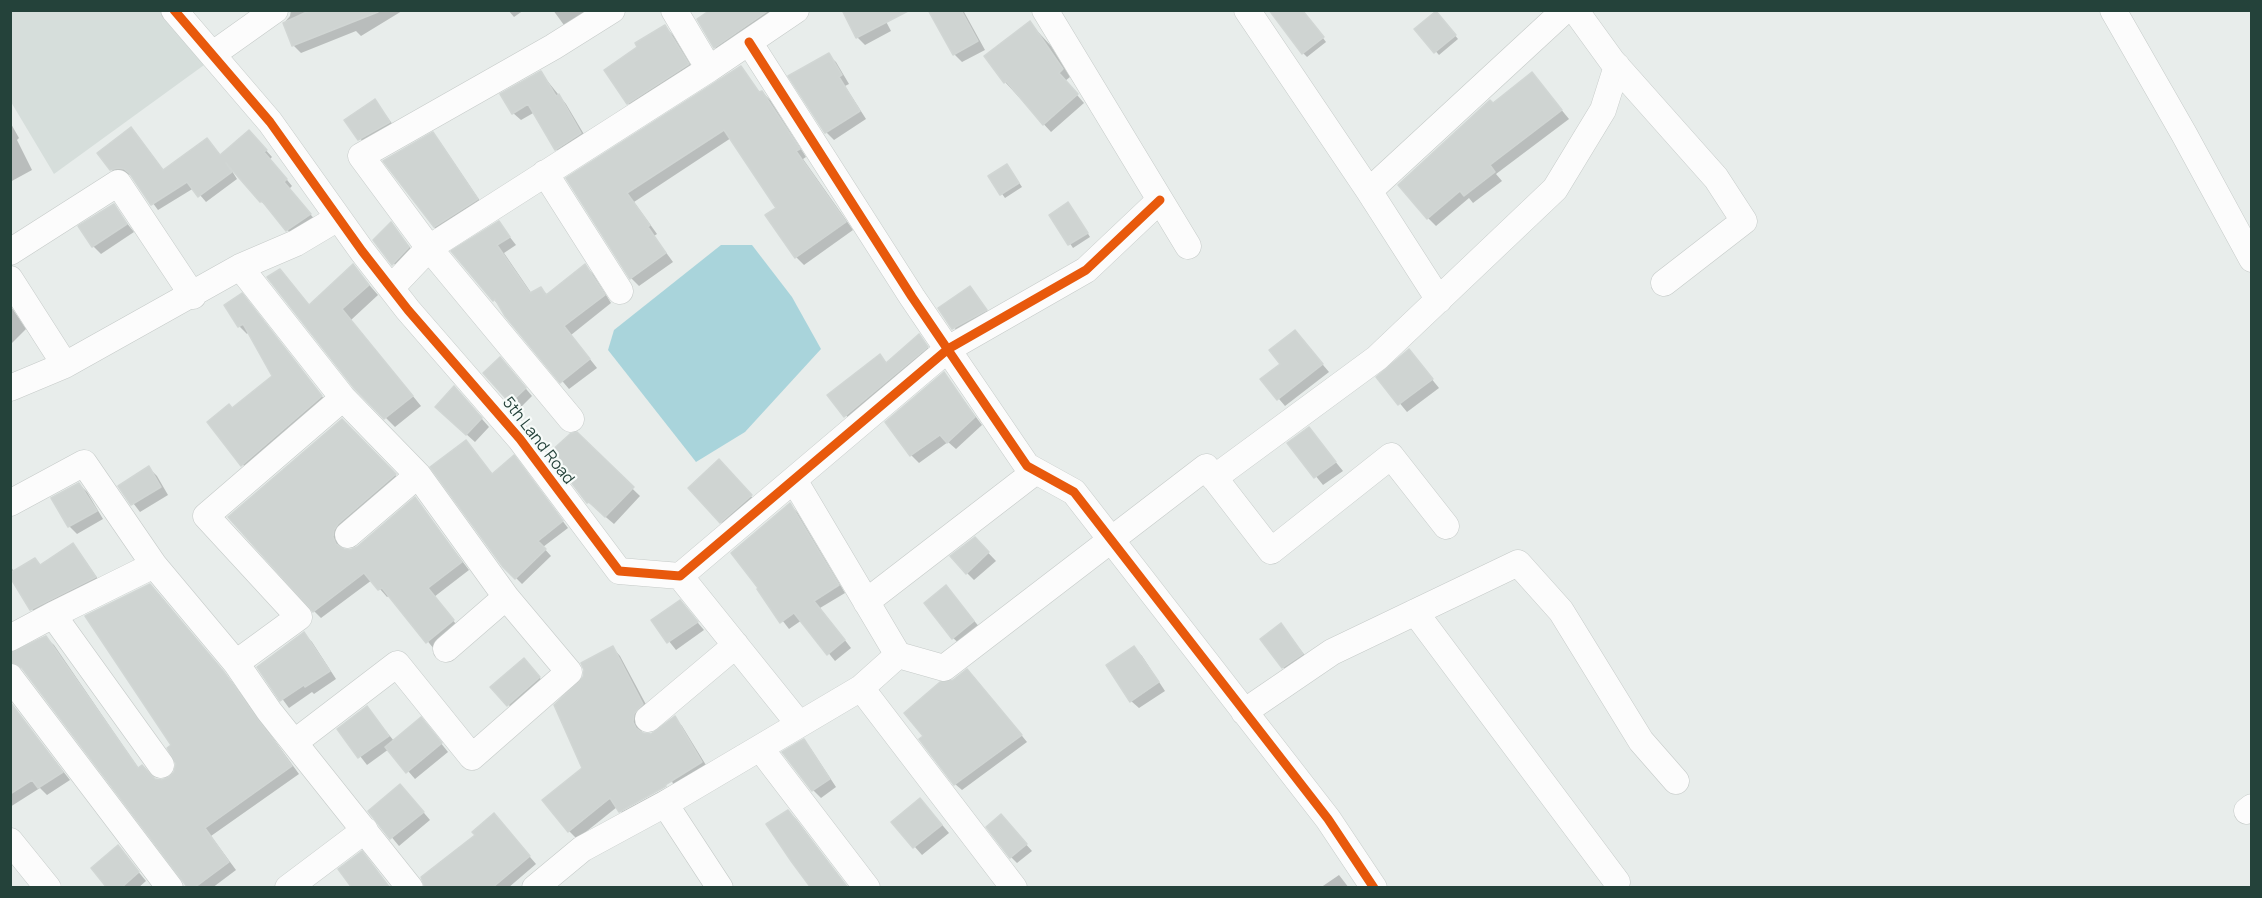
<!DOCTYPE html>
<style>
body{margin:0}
#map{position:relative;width:2262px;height:898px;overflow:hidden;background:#e8edeb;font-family:Manrope,sans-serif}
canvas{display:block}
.frame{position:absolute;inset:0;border:12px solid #24423a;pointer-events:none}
</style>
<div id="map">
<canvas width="2262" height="898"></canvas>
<div class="frame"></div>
</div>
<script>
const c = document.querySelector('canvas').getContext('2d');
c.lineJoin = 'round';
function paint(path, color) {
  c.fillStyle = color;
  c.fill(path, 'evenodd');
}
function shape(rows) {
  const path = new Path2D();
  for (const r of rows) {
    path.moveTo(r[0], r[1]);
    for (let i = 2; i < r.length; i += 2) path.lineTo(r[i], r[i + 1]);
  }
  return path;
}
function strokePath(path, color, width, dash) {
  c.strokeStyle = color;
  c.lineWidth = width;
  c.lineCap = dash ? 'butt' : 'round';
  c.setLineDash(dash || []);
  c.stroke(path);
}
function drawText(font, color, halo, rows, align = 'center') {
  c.font = font + ' Manrope,sans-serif';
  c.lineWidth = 4.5;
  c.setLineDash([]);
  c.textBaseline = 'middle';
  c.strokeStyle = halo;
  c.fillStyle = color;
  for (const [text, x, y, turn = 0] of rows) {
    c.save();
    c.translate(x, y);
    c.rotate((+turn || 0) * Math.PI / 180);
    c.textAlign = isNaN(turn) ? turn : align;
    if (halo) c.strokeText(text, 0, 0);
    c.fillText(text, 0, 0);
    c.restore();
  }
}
paint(shape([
 [11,11,164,11,211,60,54,174,11,102]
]), '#d6dedb');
paint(shape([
 [721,245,752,245,792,297,821,349,745,432,696,462,608,350,614,330]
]), '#a9d4db');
paint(shape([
 [291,10,401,10,402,11,361,36,356,31,301,53,293,45,284,23,290,16],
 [508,10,524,10,514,17],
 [553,10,603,10,569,32],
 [713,10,787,10,723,54,715,47],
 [880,10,891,31,865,45,857,37],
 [937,10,963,10,985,50,962,62,954,54,932,14],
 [1285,10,1298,10,1306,21,1312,23,1326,42,1307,57,1303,53],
 [1439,16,1458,39,1439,55,1416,29],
 [1030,23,1051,46,1070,77,1065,81,1084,103,1051,132,1005,82,986,56],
 [665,27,673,35,695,72,636,110,628,103,639,47],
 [828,55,836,62,849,84,845,86,866,119,834,140,826,132],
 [740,68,760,93,762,92,770,100,806,157,803,159,853,230,804,265,796,257,778,208,731,138,634,202,657,234,654,236,673,262,639,286,631,278,568,179],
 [541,73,566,104,588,141,564,157,556,149,535,112,521,120,513,113],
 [1532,74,1569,119,1496,174,1502,181,1473,203,1469,198,1436,226,1428,218,1493,105],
 [375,101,397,130,367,147,346,120],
 [10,122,19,138,17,140,32,170,10,182],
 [433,134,440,142,484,207,441,234,433,226],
 [137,135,164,171,207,140,221,156,255,138,272,157,270,159,292,186,289,189,316,221,293,236,233,170,232,171,237,179,206,202,194,188,158,210,132,175,125,174,118,176,111,169],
 [1010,169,1022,187,1005,198,990,177],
 [113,206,134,232,101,254,93,246],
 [1072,208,1090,237,1073,248,1051,215],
 [499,223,516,245,504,253,532,294,541,289,548,295,585,266,593,274,611,303,571,335,597,368,569,389,454,252],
 [391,224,416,255,401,272,375,240],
 [353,266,378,295,351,320,421,406,395,427,355,387,280,271,310,306],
 [970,288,993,318,961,336,940,309],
 [249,303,328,404,249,472,209,422,233,410,274,376,249,332,247,334,239,326,226,306],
 [10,305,26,329,10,345],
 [1295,332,1329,372,1285,406,1262,379,1282,364],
 [919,336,932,353,851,421,829,396,885,361,887,364],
 [1409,351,1439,388,1407,412,1378,377],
 [507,366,532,396,519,409,511,402],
 [944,374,982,425,956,449,948,442,919,463,911,455],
 [462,396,489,427,475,442,445,415],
 [342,421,403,483,341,538,342,550,350,551,358,548,415,499,469,570,434,597,460,629,434,649,390,595,387,597,372,580,321,618,314,611],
 [1309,429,1343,471,1323,485,1289,443],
 [576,434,640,496,614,524,588,502],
 [519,463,568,528,543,547,551,556,522,584,504,566,493,475],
 [149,468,157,476,168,495,140,512,120,486],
 [727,469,758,504,728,530,721,522],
 [79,484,87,492,103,519,77,534,69,526],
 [790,505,797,512,845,593,820,608,851,648,835,661,802,620,789,629,759,590],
 [975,539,996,561,974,580,967,573],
 [72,545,80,553,102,585,39,617,32,609,14,580,10,582,10,565,14,572,35,560,42,566],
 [946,587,981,629,961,645,953,638],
 [158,593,232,682,299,774,211,836,236,870,212,888,189,888,46,638,54,645,139,769,155,780,162,781,170,779,176,772,177,764,173,745],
 [687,610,704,630,676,650,653,621],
 [1281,625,1310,662,1291,675,1283,667],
 [304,634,312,642,336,679,314,694,312,692,289,708,259,667],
 [613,648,620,656,650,712,641,721,642,734,650,735,675,718,682,726,709,770,628,819,621,812,673,784,672,781,619,810,617,807,577,839,569,831],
 [1134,648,1142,656,1165,691,1139,708,1131,701],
 [531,668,547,686,516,713,493,687],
 [974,677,1027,742,962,790,955,784,925,736,953,682],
 [10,703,70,780,47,795,40,788,10,807],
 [367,708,394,741,428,727,448,752,415,779,389,749,367,765,339,729],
 [804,741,811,749,836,787,821,798,813,790],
 [408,794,430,820,399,846,370,811],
 [928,808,949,833,922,855,893,822],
 [788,812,796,819,848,888,813,888],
 [501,823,536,864,508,888,426,888,477,835],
 [1007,823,1032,851,1017,863,1011,857],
 [118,847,146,881,138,888,109,888],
 [1339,875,1349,888,1320,888]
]), '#0003');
const building = shape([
 [311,10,378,10,378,12,292,46,283,23,311,10],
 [710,10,769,10,714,48,697,19,710,10],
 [842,10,910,10,856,38,842,10],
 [928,10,961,10,978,41,953,55,928,10],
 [1269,10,1303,11,1324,37,1302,54,1269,10],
 [1436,11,1456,35,1434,53,1414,29,1436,11],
 [1030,21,1063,69,1059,73,1078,94,1043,125,1006,81,1004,83,984,56,1030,21],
 [665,25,689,64,627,104,604,70,637,47,635,43,665,25],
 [829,53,842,75,839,77,860,111,825,133,788,76,829,53],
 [741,66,759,92,762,91,800,149,796,151,846,222,795,258,765,215,776,208,724,130,627,193,650,225,648,227,666,253,630,279,566,178,741,66],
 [541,71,556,96,559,94,581,133,555,150,528,104,512,114,500,94,541,71],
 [1532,72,1562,110,1490,165,1495,172,1464,196,1460,191,1427,219,1398,185,1490,100,1493,103,1532,72],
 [375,99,390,122,358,140,344,120,375,99],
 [131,127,163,170,207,138,220,155,249,130,267,150,264,152,287,179,284,182,311,214,286,231,262,201,260,202,226,163,232,172,198,197,187,182,151,205,130,174,124,169,118,168,110,170,97,153,131,127],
 [433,132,478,199,434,227,383,161,433,132],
 [1007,164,1019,183,1000,195,988,176,1007,164],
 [1068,202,1088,233,1068,245,1049,215,1068,202],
 [114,204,127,224,92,247,78,226,114,204],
 [499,221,510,237,497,245,530,293,541,287,546,295,585,264,605,295,564,326,590,359,560,383,505,316,495,299,493,301,451,251,499,221],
 [391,222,409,247,392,265,373,240,391,222],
 [353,264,369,285,342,309,413,396,384,419,354,388,267,277,280,269,309,305,353,264],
 [970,286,987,310,952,329,938,308,970,286],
 [242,293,322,396,241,466,207,422,229,404,232,408,272,376,243,324,238,327,224,305,242,293],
 [1295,330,1323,364,1277,400,1260,379,1280,364,1269,350,1295,330],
 [919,334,928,347,844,417,827,395,880,354,886,363,919,334],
 [1409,349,1433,379,1398,405,1376,377,1409,349],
 [500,357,526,388,510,403,483,373,500,357],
 [944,372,975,417,947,443,940,435,910,456,885,422,944,372],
 [454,386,482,418,466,435,435,407,454,386],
 [342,419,396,474,338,524,334,530,333,537,336,544,344,549,350,550,357,547,415,497,462,562,428,588,454,620,426,643,382,588,378,590,364,573,313,612,228,517,342,419],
 [1309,427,1336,462,1314,478,1287,443,1309,427],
 [577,432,634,487,605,517,589,502,587,503,549,453,570,434,577,432],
 [466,440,492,474,514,455,563,521,538,541,546,549,515,579,503,567,430,467,466,440],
 [719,459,752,495,720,523,688,488,719,459],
 [149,466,161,487,131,505,118,486,149,466],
 [79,483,97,511,68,527,51,498,79,483],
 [790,503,839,585,814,601,845,640,827,655,794,613,780,623,757,589,758,588,731,553,790,503],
 [975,537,989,552,966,574,950,556,975,537],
 [73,543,96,577,30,610,10,577,10,573,35,558,40,565,73,543],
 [150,584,224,672,292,766,205,828,229,862,194,888,188,888,22,668,10,662,10,653,46,636,138,768,142,765,155,779,162,780,169,777,174,772,176,764,167,748,171,745,85,616,150,584],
 [946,585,974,621,952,639,924,603,946,585],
 [680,600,698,622,667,643,651,620,680,600],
 [1281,623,1303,654,1282,668,1260,639,1281,623],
 [304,632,330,671,305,687,304,685,280,701,257,667,304,632],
 [613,646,643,704,634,714,633,722,636,728,643,733,651,734,675,716,702,762,665,785,666,786,619,812,610,798,568,832,542,800,582,768,554,705,583,677,584,670,581,663,613,646],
 [1134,646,1159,682,1130,702,1106,665,1134,646],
 [524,658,540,677,507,706,490,687,524,658],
 [967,669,1022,735,954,785,919,739,923,736,904,713,940,682,953,680,967,669],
 [10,702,63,772,38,788,32,780,10,794,10,702],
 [367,706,389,736,358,758,337,729,367,706],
 [421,717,442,743,406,773,385,747,421,717],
 [804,739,830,779,812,791,782,752,804,739],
 [400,784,424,812,390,839,368,811,400,784],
 [920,798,942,825,913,848,891,822,920,798],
 [788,810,848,888,811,888,791,861,766,824,788,810],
 [494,813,530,856,492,888,425,888,421,877,475,835,472,832,494,813],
 [1001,814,1027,844,1010,858,986,827,1001,814],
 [118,845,139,872,121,888,107,888,91,868,118,845],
 [362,851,390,888,352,888,338,869,362,851]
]);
paint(building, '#cfd4d2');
strokePath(building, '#d1d6d4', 1.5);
const minor = shape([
 [174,10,270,122,362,251,408,310,520,439,619,571,680,576,948,349,1086,270,1160,200],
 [674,10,709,69],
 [1045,10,1188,246],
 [1247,10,1369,191,1439,300],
 [1575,10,1612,61,1716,178,1744,221,1664,283],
 [2113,10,2184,134,2252,259],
 [749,42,912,297,1027,466,1074,492,1328,819,1374,888],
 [213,54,275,10],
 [545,173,620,291],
 [1369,191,1565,10],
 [10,252,118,183,193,296],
 [240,267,343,398,418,475,506,597,569,672,472,757,397,664,295,742],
 [10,279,65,365],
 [391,288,429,248,709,69,796,10],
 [10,388,65,365,240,267,296,243,338,218],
 [571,419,429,248,361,156,553,47,612,10],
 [1214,478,1377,358,1555,189,1603,110,1617,66],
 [794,480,898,655,944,668,1206,467,1271,551,1391,456,1446,526],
 [10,503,84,463,154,565,236,663,269,711,410,888],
 [348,535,418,475],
 [680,576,799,724],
 [866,602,1036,471],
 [1415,612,1617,882],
 [53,615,161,765],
 [10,638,53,615,154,565],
 [446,649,506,597],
 [236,663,299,617,206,516,343,398],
 [10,677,170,888],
 [861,688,1014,888],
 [1244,712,1332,652,1518,563,1561,611,1641,741,1676,781],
 [648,719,736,645],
 [760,748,867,888],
 [665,804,720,888],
 [2247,811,2252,807],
 [10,841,48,888],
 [288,888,365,830],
 [535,888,582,849,665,804,861,688,898,655]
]);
strokePath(minor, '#c5cac8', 27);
strokePath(minor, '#fcfcfc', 26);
strokePath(shape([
 [174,10,270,122,362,251,408,310,520,439,619,571,680,576,948,349,1086,270,1160,200],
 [749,42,912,297,1027,466,1074,492,1328,819,1374,888]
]), '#e8590c', 9);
drawText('16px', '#24423a', '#f7fbf9', [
 ["5th Land Road",538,441,52]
]);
</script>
